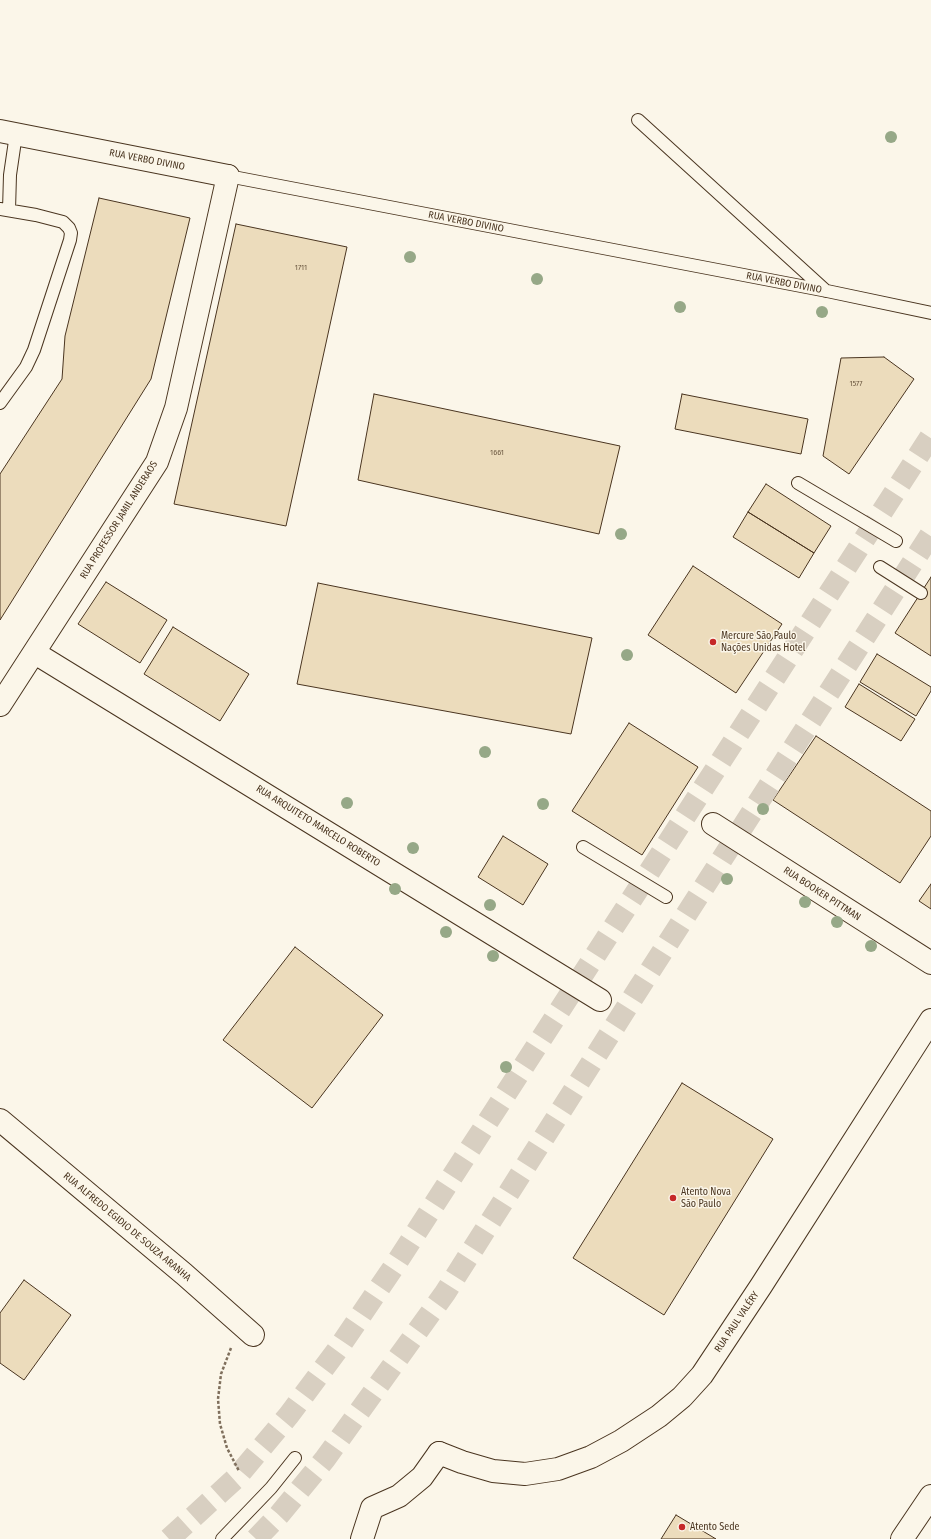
<!DOCTYPE html>
<meta charset="utf-8">
<style>
body{margin:0}
canvas{display:block;background:#fbf6e9}
</style>
<canvas width="931" height="1539"></canvas>
<script>
const c = document.querySelector('canvas').getContext('2d');
c.lineJoin = 'round';
function paint(path, color) {
  c.fillStyle = color;
  c.fill(path, 'evenodd');
}
function shape(rows) {
  const path = new Path2D();
  for (const r of rows) {
    path.moveTo(r[0], r[1]);
    for (let i = 2; i < r.length; i += 2) path.lineTo(r[i], r[i + 1]);
  }
  return path;
}
function strokePath(path, color, width, dash) {
  c.strokeStyle = color;
  c.lineWidth = width;
  c.lineCap = dash ? 'butt' : 'round';
  c.setLineDash(dash || []);
  c.stroke(path);
}
function drawText(font, color, halo, rows, align = 'center') {
  c.font = font + ' "Fira Sans Condensed",sans-serif';
  c.lineWidth = 3;
  c.setLineDash([]);
  c.textBaseline = 'middle';
  c.strokeStyle = halo;
  c.fillStyle = color;
  for (const [text, x, y, turn = 0] of rows) {
    c.save();
    c.translate(x, y);
    c.rotate((+turn || 0) * Math.PI / 180);
    c.textAlign = isNaN(turn) ? turn : align;
    if (halo) c.strokeText(text, 0, 0);
    c.fillText(text, 0, 0);
    c.restore();
  }
}
const building = shape([
 [99,198,190,218,151,379,0,620,0,474,62,379,65,336,99,198],
 [236,224,347,247,286,526,174,504,236,224],
 [884,357,914,379,849,474,823,456,841,358,884,357],
 [374,394,620,446,599,534,358,480,374,394],
 [682,394,808,419,801,454,675,429,682,394],
 [766,484,831,526,814,553,748,512,766,484],
 [748,512,814,553,799,578,733,537,748,512],
 [693,566,782,624,736,693,648,635,693,566],
 [931,577,931,656,895,633,931,577],
 [106,582,167,620,140,663,78,624,106,582],
 [318,583,592,638,571,734,297,684,318,583],
 [173,627,249,674,220,721,144,674,173,627],
 [877,654,931,687,931,691,916,716,860,682,877,654],
 [859,684,915,719,901,741,845,707,859,684],
 [629,723,698,767,642,855,572,811,629,723],
 [816,736,931,811,931,836,900,883,773,800,816,736],
 [503,836,548,864,523,905,478,877,503,836],
 [931,884,931,909,919,901,931,884],
 [295,947,383,1015,312,1108,223,1040,295,947],
 [682,1083,773,1139,664,1315,573,1258,682,1083],
 [24,1280,71,1315,24,1380,0,1363,0,1313,24,1280],
 [676,1515,716,1539,661,1539,676,1515]
]);
paint(building, '#ecdcbc');
strokePath(building, '#4a3520', 1);
strokePath(shape([
 [169,1539,236,1478,289,1415,338,1349,397,1262,931,436],
 [256,1539,279,1515,325,1459,445,1293,639,988,931,534]
]), '#d8cfc1', 22, [22, 11]);
const service = shape([
 [638,120,826,291],
 [228,176,827,291,931,313],
 [0,209,36,215,63,222,69,228,71,233,70,240,34,350,26,367,0,403],
 [9,210,10,175,16,134],
 [798,483,896,541],
 [880,567,921,593],
 [583,847,666,897],
 [222,1539,271,1488,295,1458]
]);
const minor = shape([
 [35,653,600,1000],
 [0,705,157,462,176,408,228,176],
 [713,824,931,963],
 [439,1453,462,1462,493,1471,525,1474,558,1469,591,1457,621,1441,659,1416,682,1397,702,1375,761,1286,931,1020],
 [902,1539,931,1496]
]);
const tertiary = shape([
 [0,131,228,176],
 [0,1120,184,1274,253,1335],
 [362,1539,372,1508,399,1496,422,1477,439,1453]
]);
strokePath(service, '#4a3520', 14);
strokePath(minor, '#4a3520', 24);
strokePath(tertiary, '#4a3520', 24);
strokePath(shape([
 [231,1348,221,1374,218,1399,220,1424,227,1448,239,1471]
]), '#7f6f5c', 2.5, [3, 2]);
strokePath(service, '#fbf6e9', 12);
strokePath(minor, '#fbf6e9', 22);
strokePath(tertiary, '#fbf6e9', 22);
c.fillStyle = '#96a887';
for (const [x, y] of [
 [891,137],
 [410,257],
 [537,279],
 [680,307],
 [822,312],
 [621,534],
 [627,655],
 [485,752],
 [347,803],
 [543,804],
 [763,809],
 [413,848],
 [727,879],
 [395,889],
 [805,902],
 [490,905],
 [837,922],
 [446,932],
 [871,946],
 [493,956],
 [506,1067]
]) {
  c.beginPath();
  c.arc(x, y, 6, 0, 2 * Math.PI);
  c.fill();
}
for (const [x, y, r, color] of [
 [713,642,4,"#c62828"],
 [673,1198,4,"#c62828"],
 [682,1527,4,"#c62828"]
]) {
  const dot = new Path2D();
  dot.arc(x, y, r, 0, 2 * Math.PI);
  c.fillStyle = color;
  c.fill(dot);
  strokePath(dot, '#fbf6e9', 1.5);
}
drawText('8px', '#725f47', null, [
 ["1711",301,268],
 ["1577",856,384],
 ["1661",497,453]
]);
drawText('10px', '#4a3520', '#fbf6e9', [
 ["RUA VERBO DIVINO",147,160,11],
 ["RUA VERBO DIVINO",466,222,11],
 ["RUA VERBO DIVINO",784,283,11],
 ["RUA PROFESSOR JAMIL ANDERAOS",119,520,-58],
 ["RUA ARQUITETO MARCELO ROBERTO",318,826,32],
 ["RUA BOOKER PITTMAN",822,894,33],
 ["RUA ALFREDO EGIDIO DE SOUZA ARANHA",127,1227,40],
 ["RUA PAUL VALÉRY",737,1322,-56]
]);
drawText('10px', '#4a3520', '#fbf6e9', [
 ["Mercure São Paulo",721,636],
 ["Nações Unidas Hotel",721,648],
 ["Atento Nova",681,1192],
 ["São Paulo",681,1204],
 ["Atento Sede",690,1527]
], 'left');
</script>
